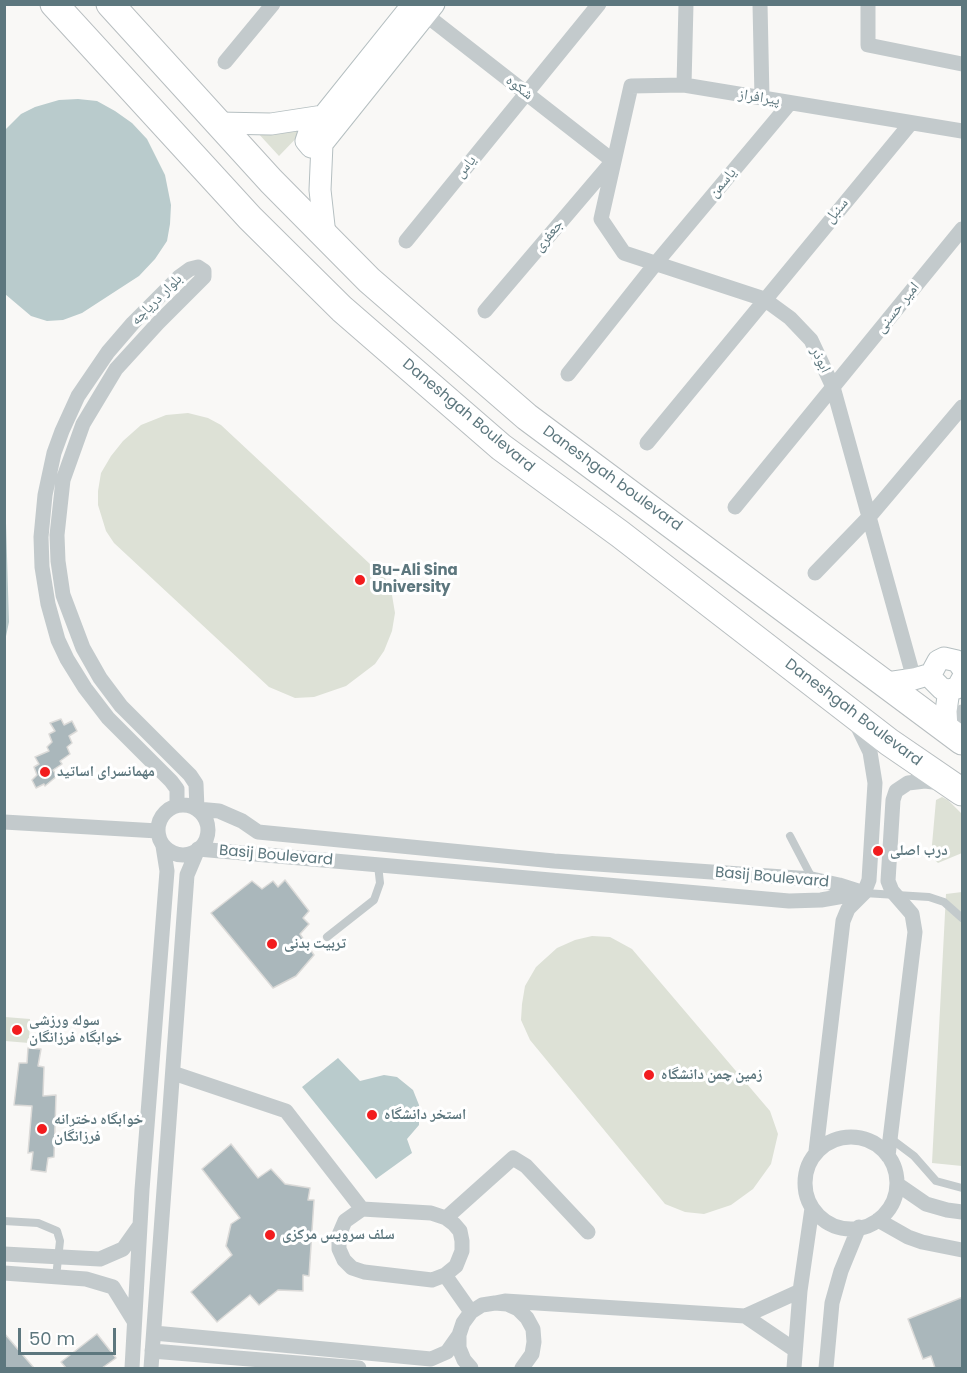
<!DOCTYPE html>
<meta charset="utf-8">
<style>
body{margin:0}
#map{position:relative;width:967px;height:1373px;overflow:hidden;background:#f9f8f6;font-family:Poppins,sans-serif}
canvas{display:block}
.frame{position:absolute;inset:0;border:6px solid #5d777e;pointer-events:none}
.scale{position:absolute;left:18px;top:1328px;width:98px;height:27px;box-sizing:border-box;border:3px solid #5d777e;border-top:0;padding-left:8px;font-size:18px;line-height:21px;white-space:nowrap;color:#5d777e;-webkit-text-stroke:4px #fff;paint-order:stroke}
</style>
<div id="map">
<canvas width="967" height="1373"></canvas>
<div class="frame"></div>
<div class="scale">50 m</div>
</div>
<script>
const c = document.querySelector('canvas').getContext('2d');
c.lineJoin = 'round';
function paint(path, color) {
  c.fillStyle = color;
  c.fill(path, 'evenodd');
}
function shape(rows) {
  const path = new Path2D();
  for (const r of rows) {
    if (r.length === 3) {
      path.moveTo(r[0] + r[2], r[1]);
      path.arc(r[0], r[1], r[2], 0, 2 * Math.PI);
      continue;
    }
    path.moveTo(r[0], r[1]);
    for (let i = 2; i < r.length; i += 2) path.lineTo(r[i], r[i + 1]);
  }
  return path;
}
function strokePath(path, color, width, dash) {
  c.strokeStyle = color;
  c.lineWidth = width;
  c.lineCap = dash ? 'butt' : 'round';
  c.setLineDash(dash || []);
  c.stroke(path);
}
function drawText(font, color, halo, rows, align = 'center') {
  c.font = font + ' Poppins,"Noto Naskh Arabic",sans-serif';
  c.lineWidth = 6;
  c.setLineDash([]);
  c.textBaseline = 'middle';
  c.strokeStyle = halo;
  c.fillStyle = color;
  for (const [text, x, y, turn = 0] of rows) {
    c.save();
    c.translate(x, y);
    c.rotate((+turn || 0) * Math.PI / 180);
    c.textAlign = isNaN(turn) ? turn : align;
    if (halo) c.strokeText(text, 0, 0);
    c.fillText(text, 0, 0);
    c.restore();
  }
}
paint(shape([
 [306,128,279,156,256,131,271,134],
 [188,413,208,418,221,425,385,578,392,595,395,613,392,631,384,651,375,664,346,686,314,697,295,698,269,687,114,543,106,531,98,505,98,491,101,473,111,456,123,441,141,425,166,415],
 [942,797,948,800,962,814,962,853,938,863,931,856,936,800],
 [962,892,962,1166,932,1163,946,894],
 [592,936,610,937,632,949,770,1111,778,1134,771,1164,753,1189,731,1205,704,1214,685,1212,665,1204,530,1040,521,1020,522,1004,525,986,536,967,557,948,575,940],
 [5,1017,30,1019,29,1043,5,1041]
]), '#dde1d6');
paint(shape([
 [78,99,97,101,115,111,132,123,147,139,165,175,171,205,170,224,167,241,155,259,139,276,82,313,63,320,47,321,31,316,5,294,5,130,21,114,35,107,59,100],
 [4,457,9,622,5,641,4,641],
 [338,1058,360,1081,384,1075,397,1077,413,1090,419,1105,419,1125,407,1139,412,1153,376,1179,302,1087]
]), '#b9cbcc');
const building = shape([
 [61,719,64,725,72,721,77,731,69,736,72,743,67,747,70,754,60,761,62,764,53,770,57,776,45,786,44,784,36,788,32,780,37,775,34,767,39,764,35,757,49,751,47,747,52,742,49,734,55,731,50,723,61,719],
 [285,880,309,911,303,918,309,924,300,934,314,955,296,976,273,988,211,913,252,881,262,889,273,881,278,887,285,880],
 [28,1048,41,1049,38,1066,44,1067,43,1096,56,1095,54,1157,48,1158,46,1172,31,1170,33,1152,28,1153,32,1106,14,1105,19,1063,27,1063,28,1048],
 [231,1144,258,1178,271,1169,285,1184,310,1188,308,1200,314,1200,309,1276,303,1275,303,1291,278,1290,259,1305,250,1295,217,1322,191,1292,232,1255,226,1246,231,1224,240,1218,202,1169,231,1144],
 [963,1297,963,1368,935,1368,931,1356,923,1359,908,1319,963,1297],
 [4,1333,34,1368,4,1368,4,1333],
 [97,1334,116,1358,102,1368,66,1368,61,1362,97,1334]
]);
paint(building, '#aab7bb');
strokePath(building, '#dbdad8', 1.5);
const secondary = shape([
 [218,123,271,124,323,116],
 [322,144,316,148,311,147,306,141,308,135,413,4],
 [325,235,320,190,322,144,434,4],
 [962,668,957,661,944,658,938,661,931,674,933,680,942,689,949,690,957,688,962,679],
 [887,683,914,679,931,674],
 [947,729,946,711,949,690]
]);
const highway = shape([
 [54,4,250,218,342,309,501,447,620,534,889,742,962,792],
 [110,4,271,181,369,280,527,417,962,741]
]);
strokePath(secondary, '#b5bfc1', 23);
strokePath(highway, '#b8bec0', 29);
strokePath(shape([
 [790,836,812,878],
 [864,893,929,897,944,902,962,918],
 [327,937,374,900,380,883,378,865],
 [890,1138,914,1156,936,1181,962,1188],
 [4,1221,38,1223,57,1231,60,1241,56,1277]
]), '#c3cacc', 8);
strokePath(shape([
 [760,4,762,98],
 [868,4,868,45,962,64],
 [426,15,613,161],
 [225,62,273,4],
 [684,85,686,4],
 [406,241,599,4],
 [485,311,611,163],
 [568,374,656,263,790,103],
 [647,443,911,123],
 [735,507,962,229],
 [815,573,870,516,962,407],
 [914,679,833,387,811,340,790,318,764,299,624,253,601,219,631,86,684,85,962,131],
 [960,719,962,712],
 [177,805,177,789,171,781,108,718,85,688,67,659,58,640,48,604,42,567,41,537,45,495,54,453,62,431,78,396,108,352,133,323,179,277,190,269,198,267,204,271,204,277,158,323,116,369,83,424,63,480,57,535,58,561,63,595,83,648,100,678,121,706,190,775,196,784,197,809,219,811,242,821,258,832,554,861,812,879,839,885,864,893],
 [183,830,25],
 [4,822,158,831],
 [173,1073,286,1111,362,1209],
 [851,1183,46],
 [816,1151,843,921,848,909,864,893,869,880,875,783,870,752,857,725],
 [888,1156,915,932,912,914,892,891,888,881,893,800,896,791,908,783,925,781,941,783],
 [897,1184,926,1204,947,1210,962,1212],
 [362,1209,431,1213,446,1218,454,1224,460,1231,462,1241,462,1251,456,1266,445,1275,432,1280,364,1272,352,1268,344,1260,339,1249,339,1235,345,1221,362,1209],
 [446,1218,513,1158,526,1166,588,1232],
 [878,1220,908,1237,922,1242,962,1250],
 [4,1254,100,1259,123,1249,140,1225],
 [4,1273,86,1279,113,1287,134,1321],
 [445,1275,471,1312],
 [495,1303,505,1301,745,1316,800,1291],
 [745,1316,795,1350],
 [154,1333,431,1359,447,1352,459,1335],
 [152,1351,359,1368],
 [132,1368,142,1190,167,871,163,846],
 [151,1368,187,875,198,849,789,901,821,900,861,893],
 [471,1368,464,1360,459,1348,459,1335,463,1323,471,1312,482,1305,495,1303,507,1304,518,1309,527,1318,533,1329,534,1342,532,1354,522,1368],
 [794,1368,800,1291,812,1208],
 [826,1368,832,1303,841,1271,859,1227]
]), '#c3cacc', 15);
strokePath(secondary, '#fff', 21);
strokePath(highway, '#fff', 27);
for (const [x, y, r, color] of [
 [360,580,6,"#f21c1e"],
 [45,772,6,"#f21c1e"],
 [878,851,6,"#f21c1e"],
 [272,944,6,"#f21c1e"],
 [17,1030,6,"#f21c1e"],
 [649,1075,6,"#f21c1e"],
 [372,1115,6,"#f21c1e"],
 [42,1129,6,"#f21c1e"],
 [270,1235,6,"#f21c1e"]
]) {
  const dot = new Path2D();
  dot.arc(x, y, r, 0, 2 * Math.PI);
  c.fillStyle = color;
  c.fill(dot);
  strokePath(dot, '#fff', 2);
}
drawText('15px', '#5d777e', '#fff', [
 ["شکوه",519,88,38],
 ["پیرافراز",759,98,9],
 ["یاس",466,167,-51],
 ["یاسمن",723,183,-50],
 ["سنبل",837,211,-50],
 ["جعفری",549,236,-50],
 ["بلوار دریاچه",157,300,-45],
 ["امیر حسنی",898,308,-51],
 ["ابوذر",820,360,64],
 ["Daneshgah Boulevard",468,416,40],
 ["Daneshgah boulevard",612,479,36],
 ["Daneshgah Boulevard",853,713,37],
 ["Basij Boulevard",276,856,5],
 ["Basij Boulevard",772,878,5]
]);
drawText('bold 15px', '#5d777e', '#fff', [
 ["Bu-Ali Sina",372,571],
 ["University",372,588],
 ["مهمانسرای اساتید",57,772],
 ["درب اصلی",890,851],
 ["تربیت بدنی",284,944],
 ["سوله ورزشی",29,1021],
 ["خوابگاه فرزانگان",29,1038],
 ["زمین چمن دانشگاه",661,1075],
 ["استخر دانشگاه",384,1115],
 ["خوابگاه دخترانه",54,1120],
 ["فرزانگان",54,1137],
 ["سلف سرویس مرکزی",282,1235]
], 'left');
</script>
